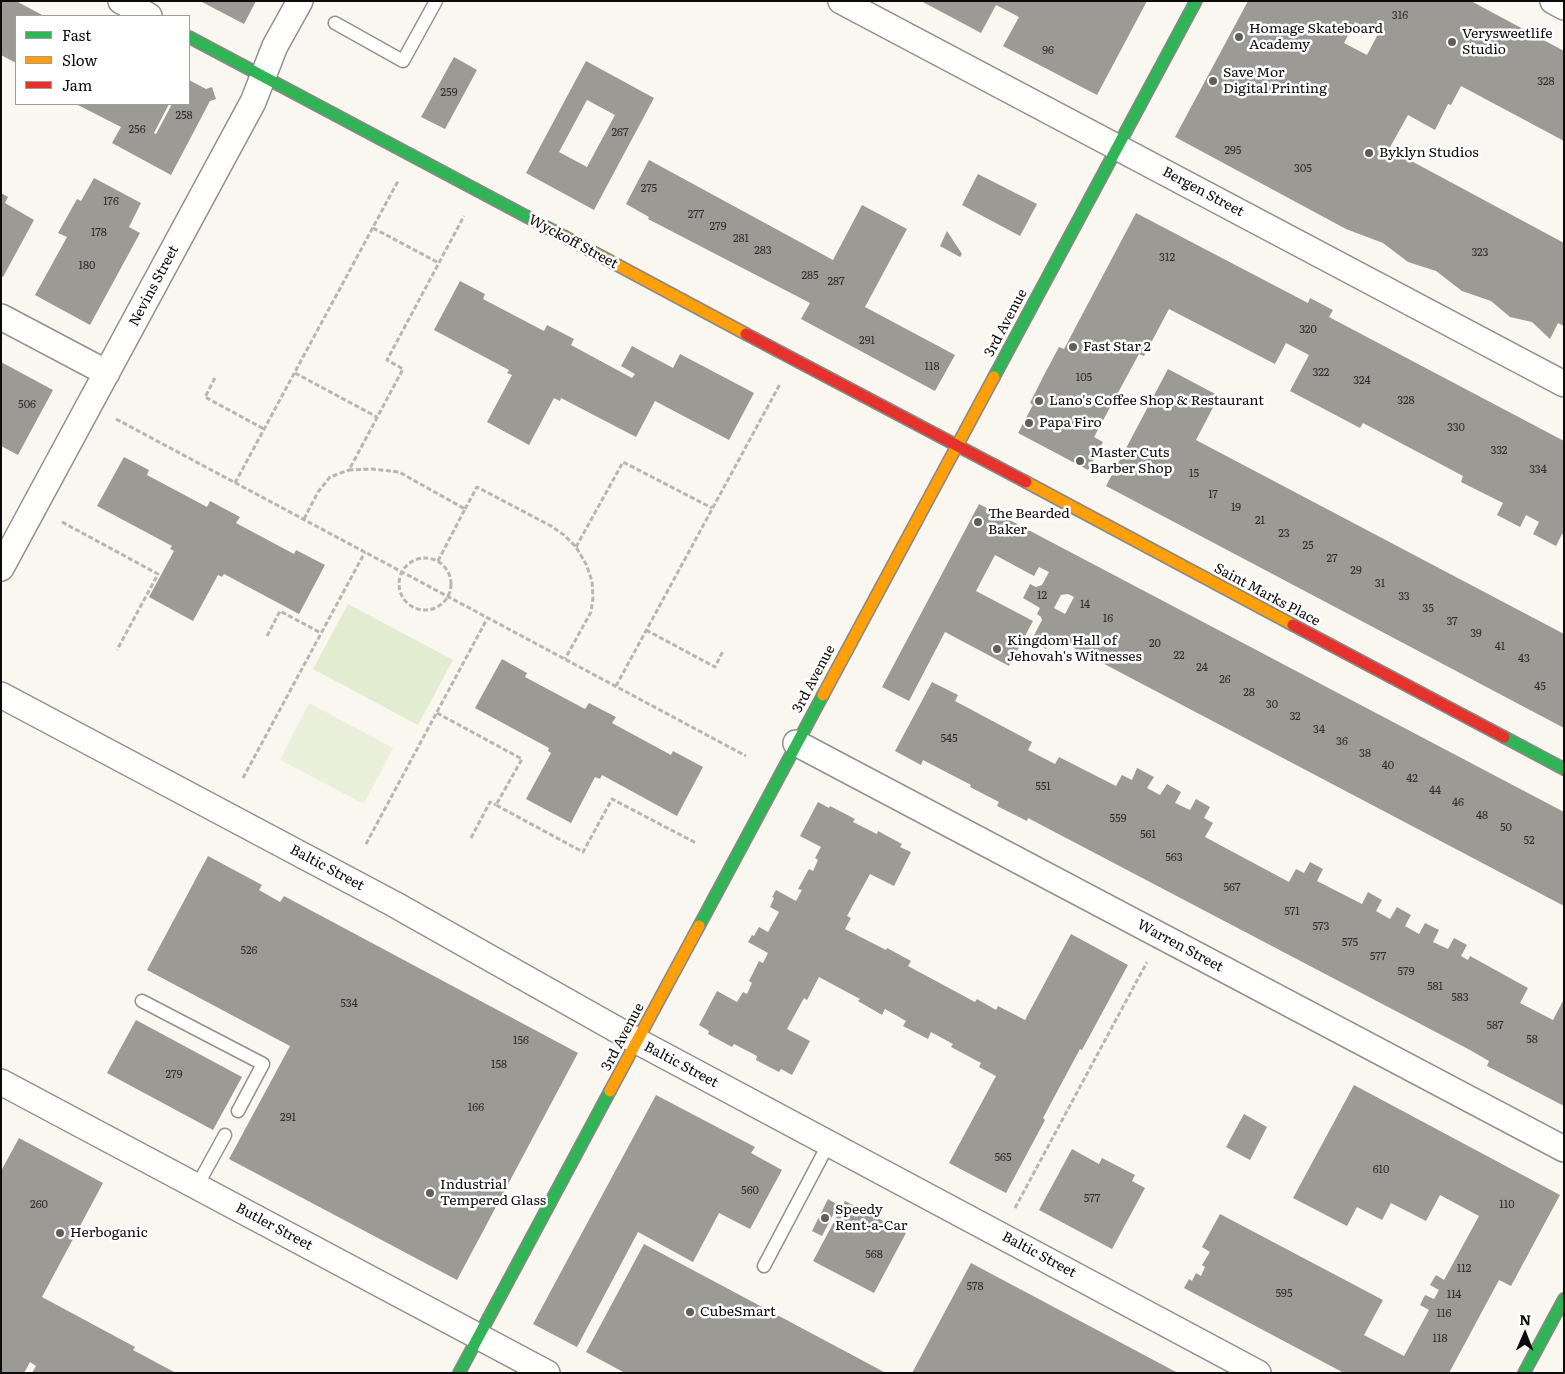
<!DOCTYPE html>
<style>
body{margin:0}
#map{position:relative;width:1565px;height:1374px;overflow:hidden;background:#f9f7ef;font-family:Literata,serif}
canvas{display:block}
.frame{position:absolute;inset:0;border:2px solid #0b0b0b;pointer-events:none}
.legend{position:absolute;left:15px;top:15px;width:175px;height:90px;box-sizing:border-box;background:#fff;border:1px solid #9d9d9d;margin:0;padding:6px 9px;list-style:none;font-size:15px;color:#0b0b0b}
.legend li{display:flex;align-items:center;gap:10px;height:25px}
.legend b{width:25px;border:1px solid #9d9d9d}
.north{position:absolute;left:1500px;top:1309px;width:50px;height:50px;-webkit-text-stroke:4px #fff;paint-order:stroke;rotate:1deg;font-size:14px;font-weight:700;line-height:20px;text-align:center;color:#0b0b0b}
.north::after{content:'';display:block;margin:auto;width:18px;height:22px;background:#0b0b0b;clip-path:polygon(50% 0,100% 100%,50% 72%,0 100%)}
</style>
<div id="map">
<canvas width="1565" height="1374"></canvas>
<div class="frame"></div>
<ul class="legend">
<li><b style="height:6px;background:#30b455"></b>Fast</li>
<li><b style="height:6px;background:#ff9f0a"></b>Slow</li>
<li><b style="height:6px;background:#e5322d"></b>Jam</li>
</ul>
<div class="north">N</div>
</div>
<script>
const c = document.querySelector('canvas').getContext('2d');
c.lineJoin = 'round';
function paint(path, color) {
  c.fillStyle = color;
  c.fill(path, 'evenodd');
}
function shape(rows) {
  const path = new Path2D();
  for (const r of rows) {
    if (r.length === 3) {
      path.moveTo(r[0] + r[2], r[1]);
      path.arc(r[0], r[1], r[2], 0, 2 * Math.PI);
      continue;
    }
    path.moveTo(r[0], r[1]);
    for (let i = 2; i < r.length; i += 2) path.lineTo(r[i], r[i + 1]);
  }
  return path;
}
function strokePath(path, color, width, dash) {
  c.strokeStyle = color;
  c.lineWidth = width;
  c.lineCap = dash ? 'butt' : 'round';
  c.setLineDash(dash || []);
  c.stroke(path);
}
function drawText(font, color, halo, rows, align = 'center') {
  c.font = font + ' Literata,serif';
  c.lineWidth = 5;
  c.setLineDash([]);
  c.textBaseline = 'middle';
  c.strokeStyle = halo;
  c.fillStyle = color;
  for (const [text, x, y, turn = 0] of rows) {
    c.save();
    c.translate(x, y);
    c.rotate((+turn || 0) * Math.PI / 180);
    c.textAlign = isNaN(turn) ? turn : align;
    if (halo) c.strokeText(text, 0, 0);
    c.fillText(text, 0, 0);
    c.restore();
  }
}
paint(shape([
 [348,604,453,660,418,725,313,669]
]), '#e2ecd1');
paint(shape([
 [309,703,393,748,364,804,280,760]
]), '#ebf0db');
paint(shape([
 [1,1,16,1,44,16,16,16,16,63,1,55],
 [200,1,256,1,244,24],
 [921,1,1147,1,1097,95,1003,46,1019,17,996,5,981,33],
 [1248,1,1471,1,1564,51,1564,141,1461,86,1451,105,1448,104,1435,130,1408,115,1389,149,1564,243,1564,326,1558,323,1550,339,1532,322,1510,317,1491,301,1462,291,1436,271,1408,262,1383,243,1346,229,1175,137],
 [1355,22,1378,34,1367,55,1344,43],
 [454,57,477,70,445,129,421,117],
 [586,61,654,98,594,210,526,173],
 [587,100,615,115,587,167,559,152],
 [189,80,206,89,212,87,216,99,210,101,171,175,112,143,121,127,76,104,169,104,154,133,156,134,172,104,189,104],
 [649,160,833,260,862,205,907,229,865,307,955,355,935,391,801,319,810,303,648,219,649,217,626,204],
 [978,174,1037,204,1020,236,962,205],
 [94,178,141,203,129,227,140,233,90,325,35,295,67,237,58,233,77,199,81,201],
 [1,193,8,197,5,203,34,220,3,277,1,276],
 [1136,213,1308,303,1310,298,1333,310,1329,317,1564,441,1564,535,1562,534,1556,546,1533,534,1539,522,1526,515,1520,527,1497,515,1503,503,1461,482,1463,476,1363,423,1360,428,1290,391,1309,355,1286,343,1275,364,1169,309,1144,356,1139,354,1094,437,1103,442,1088,470,1018,433,1033,405,1030,403,1044,375,1059,347,1064,349],
 [947,231,962,254,960,257,940,246],
 [460,281,485,294,483,299,544,331,547,325,574,339,571,345,632,378,635,374,621,366,632,346,673,368,680,354,754,393,729,440,655,401,636,437,561,398,560,401,554,398,529,445,487,422,512,375,507,373,509,370,434,330],
 [1,362,53,390,18,455,1,446],
 [1168,369,1219,396,1196,440,1564,634,1564,728,1106,486],
 [124,457,149,470,147,475,207,507,210,501,240,517,236,523,294,554,296,550,325,565,299,614,224,574,222,577,218,575,193,621,149,597,174,551,170,549,172,546,97,506],
 [979,504,1564,812,1564,906,1053,637,1046,649,1031,641,1042,620,1041,617,1037,614,1040,608,1023,598,1030,584,1036,587,1042,585,1049,572,1039,567,1034,576,995,555,976,591,1033,621,1009,666,945,632,909,701,882,687],
 [1068,594,1074,597,1065,614,1054,608,1061,595],
 [502,659,527,673,525,677,585,709,589,703,616,717,612,723,671,755,673,751,703,767,677,816,602,775,600,779,595,777,571,823,526,799,551,753,548,751,549,748,475,708],
 [932,682,958,695,955,701,1032,742,1028,750,1055,764,1059,757,1116,786,1122,775,1132,780,1137,768,1154,777,1147,788,1160,795,1167,784,1181,792,1175,803,1190,810,1196,799,1210,807,1204,818,1213,823,1205,837,1289,882,1296,869,1304,873,1310,862,1323,869,1317,881,1362,904,1368,892,1382,900,1376,911,1390,919,1397,907,1411,915,1405,926,1419,934,1425,923,1439,930,1433,942,1448,949,1454,938,1467,945,1461,956,1468,960,1470,956,1528,988,1520,1003,1553,1020,1564,999,1564,1106,1487,1066,1489,1061,1470,1050,1028,818,1027,821,997,806,999,802,970,787,971,785,923,760,921,765,895,751],
 [818,802,829,808,830,806,855,819,853,822,877,834,878,831,902,844,900,847,911,852,894,886,870,874,847,916,851,918,845,929,886,950,887,948,911,961,908,966,975,1002,977,999,996,1010,998,1006,1025,1020,1071,934,1128,965,1082,1050,1080,1049,1043,1118,1045,1120,1006,1193,949,1163,996,1076,979,1067,981,1063,951,1047,953,1044,931,1032,928,1039,903,1026,906,1021,885,1009,882,1015,858,1001,860,999,819,977,807,1000,804,998,787,1029,810,1041,792,1075,781,1069,779,1072,756,1060,757,1056,734,1044,732,1047,708,1034,709,1031,699,1025,717,991,737,1002,743,992,747,994,752,983,749,981,759,961,763,963,768,953,748,942,752,935,754,936,759,927,768,932,779,912,770,907,774,898,772,897,776,890,796,901,802,890,798,889,809,869,813,871,818,860,815,858,821,847,800,836],
 [208,856,262,885,259,890,280,902,284,896,578,1053,457,1280,229,1159,290,1046,147,970],
 [136,1020,242,1077,213,1130,107,1073],
 [1354,1085,1560,1195,1511,1286,1499,1280,1449,1373,1344,1373,1184,1288,1189,1279,1192,1281,1196,1273,1201,1276,1205,1267,1202,1265,1210,1252,1202,1247,1220,1214,1383,1300,1364,1335,1404,1356,1429,1310,1420,1305,1425,1295,1434,1299,1439,1290,1430,1285,1436,1275,1444,1280,1479,1216,1440,1195,1426,1221,1391,1203,1382,1220,1357,1207,1347,1226,1293,1198],
 [656,1095,755,1147,751,1153,782,1170,750,1229,719,1213,693,1262,638,1232,577,1347,533,1324],
 [1244,1114,1267,1127,1250,1160,1226,1147],
 [19,1138,103,1183,42,1297,135,1347,133,1350,176,1373,32,1373,36,1366,30,1362,24,1373,1,1373,1,1171],
 [1072,1149,1099,1164,1102,1158,1135,1175,1132,1181,1145,1188,1112,1249,1039,1210],
 [828,1199,838,1205,822,1236,812,1231],
 [845,1201,906,1233,874,1293,813,1261],
 [644,1244,886,1373,625,1373,586,1352],
 [971,1263,1178,1373,912,1373]
]), '#9c9a95');
const lane = shape([
 [335,23,403,61,436,1],
 [142,1001,263,1064,238,1111],
 [197,1186,225,1135],
 [764,1266,829,1143]
]);
const street = shape([
 [121,1,149,16],
 [841,1,1564,384],
 [1553,1,1564,7],
 [1,317,107,373],
 [1,568,253,102,275,46,300,1],
 [1,695,394,904,637,1041,1258,1373],
 [796,743,1564,1149],
 [1,1082,547,1373]
]);
const fast = shape([
 [189,37,565,237],
 [994,377,1196,1],
 [1504,737,1564,769],
 [699,926,823,695],
 [459,1373,610,1091],
 [1524,1373,1564,1299]
]);
const slow = shape([
 [565,237,746,334],
 [1026,482,1293,625],
 [823,695,994,377],
 [610,1091,699,926]
]);
const jam = shape([
 [746,334,1026,482],
 [1293,625,1504,737]
]);
strokePath(lane, '#92918e', 15);
strokePath(street, '#92918e', 28);
strokePath(fast, '#898884', 14);
strokePath(slow, '#898884', 14);
strokePath(jam, '#898884', 14);
strokePath(shape([
 [373,228,439,263],
 [295,373,377,417],
 [215,378,205,397,264,429],
 [116,419,746,756],
 [235,483,398,181],
 [465,509,477,487,551,526,564,535,576,547,586,564,592,581,593,598,591,612,565,659],
 [304,519,318,492,330,477,349,470],
 [62,522,158,574,117,650],
 [576,547,623,462,712,508],
 [425,584,26],
 [438,561,465,509,399,472,372,469,349,470,403,369,387,360,464,216],
 [646,630,715,667,723,651],
 [267,636,280,611,321,633],
 [616,686,780,384],
 [437,713,522,759,496,805,583,852,612,799,696,843],
 [243,778,365,552],
 [471,838,490,802,496,805],
 [366,844,488,617],
 [1015,1208,1147,962]
]), '#b7b6b5', 3, [5, 2.5]);
strokePath(lane, '#fefefd', 12);
strokePath(street, '#fefefd', 25);
strokePath(fast, '#30b455', 11);
strokePath(slow, '#ff9f0a', 11);
strokePath(jam, '#e5322d', 11);
for (const [x, y, r, color] of [
 [1239,37,5,"#5e5e5b"],
 [1452,42,5,"#5e5e5b"],
 [1213,81,5,"#5e5e5b"],
 [1369,153,5,"#5e5e5b"],
 [1073,347,5,"#5e5e5b"],
 [1039,401,5,"#5e5e5b"],
 [1029,423,5,"#5e5e5b"],
 [1080,461,5,"#5e5e5b"],
 [978,522,5,"#5e5e5b"],
 [997,649,5,"#5e5e5b"],
 [430,1193,5,"#5e5e5b"],
 [825,1218,5,"#5e5e5b"],
 [60,1233,5,"#5e5e5b"],
 [690,1312,5,"#5e5e5b"]
]) {
  const dot = new Path2D();
  dot.arc(x, y, r, 0, 2 * Math.PI);
  c.fillStyle = color;
  c.fill(dot);
  strokePath(dot, '#fff', 2);
}
drawText('11px', '#2f2f2e', null, [
 ["316",1400,16],
 ["96",1048,51],
 ["328",1546,82],
 ["259",449,93],
 ["258",184,116],
 ["256",137,130],
 ["267",620,133],
 ["295",1233,151],
 ["305",1303,169],
 ["275",649,189],
 ["176",111,202],
 ["277",696,215],
 ["279",718,227],
 ["178",99,233],
 ["281",741,239],
 ["283",763,251],
 ["323",1480,253],
 ["312",1167,258],
 ["180",87,266],
 ["285",810,276],
 ["287",836,282],
 ["320",1308,330],
 ["291",867,341],
 ["118",932,367],
 ["322",1321,373],
 ["105",1084,378],
 ["324",1362,381],
 ["328",1406,401],
 ["506",27,405],
 ["330",1456,428],
 ["332",1499,451],
 ["334",1538,470],
 ["15",1194,474],
 ["17",1213,495],
 ["19",1236,508],
 ["21",1260,521],
 ["23",1284,534],
 ["25",1308,546],
 ["27",1332,559],
 ["29",1356,571],
 ["31",1380,584],
 ["12",1042,596],
 ["33",1404,597],
 ["14",1085,605],
 ["35",1428,609],
 ["16",1108,619],
 ["37",1452,622],
 ["39",1476,634],
 ["20",1155,644],
 ["41",1500,647],
 ["22",1179,656],
 ["43",1524,659],
 ["24",1202,668],
 ["26",1225,680],
 ["45",1540,687],
 ["28",1249,693],
 ["30",1272,705],
 ["32",1295,717],
 ["34",1319,730],
 ["545",949,739],
 ["36",1342,742],
 ["38",1365,754],
 ["40",1388,766],
 ["42",1412,779],
 ["551",1043,787],
 ["44",1435,791],
 ["46",1458,803],
 ["48",1482,816],
 ["559",1118,819],
 ["50",1506,828],
 ["561",1148,835],
 ["52",1529,841],
 ["563",1174,858],
 ["567",1232,888],
 ["571",1292,912],
 ["573",1321,927],
 ["575",1350,943],
 ["526",249,951],
 ["577",1378,957],
 ["579",1406,972],
 ["581",1435,987],
 ["583",1460,998],
 ["534",349,1004],
 ["587",1495,1026],
 ["58",1532,1040],
 ["156",521,1041],
 ["158",499,1065],
 ["279",174,1075],
 ["166",476,1108],
 ["291",288,1118],
 ["565",1003,1158],
 ["610",1381,1170],
 ["560",750,1191],
 ["577",1092,1199],
 ["260",39,1205],
 ["110",1507,1205],
 ["568",874,1255],
 ["112",1464,1269],
 ["578",975,1287],
 ["595",1284,1294],
 ["114",1454,1295],
 ["116",1444,1314],
 ["118",1440,1339]
]);
drawText('14px', '#0b0b0b', '#fff', [
 ["Homage Skateboard",1249,29],
 ["Academy",1249,45],
 ["Verysweetlife",1462,34],
 ["Studio",1462,50],
 ["Save Mor",1223,73],
 ["Digital Printing",1223,89],
 ["Byklyn Studios",1379,153],
 ["Fast Star 2",1083,347],
 ["Lano's Coffee Shop & Restaurant",1049,401],
 ["Papa Firo",1039,423],
 ["Master Cuts",1090,453],
 ["Barber Shop",1090,469],
 ["The Bearded",988,514],
 ["Baker",988,530],
 ["Kingdom Hall of",1007,641],
 ["Jehovah's Witnesses",1007,657],
 ["Industrial",440,1185],
 ["Tempered Glass",440,1201],
 ["Speedy",835,1210],
 ["Rent-a-Car",835,1226],
 ["Herboganic",70,1233],
 ["CubeSmart",700,1312]
], 'left');
drawText('14px', '#0b0b0b', '#fff', [
 ["Bergen Street",1203,192,28],
 ["Wyckoff Street",573,242,28],
 ["Nevins Street",154,286,-62],
 ["3rd Avenue",1006,323,-62],
 ["Saint Marks Place",1267,595,28],
 ["3rd Avenue",814,679,-62],
 ["Baltic Street",327,868,28],
 ["Warren Street",1180,946,28],
 ["3rd Avenue",623,1037,-62],
 ["Baltic Street",681,1065,28],
 ["Butler Street",274,1227,28],
 ["Baltic Street",1039,1255,28]
]);
</script>
